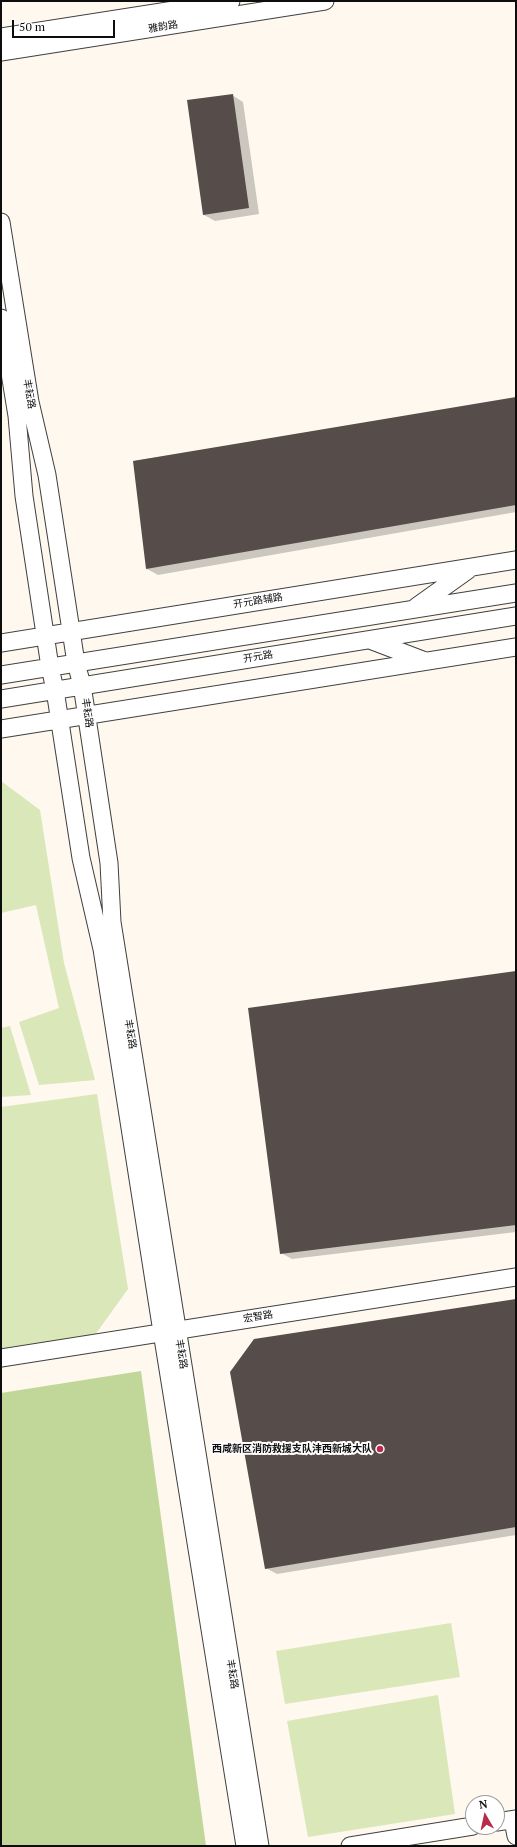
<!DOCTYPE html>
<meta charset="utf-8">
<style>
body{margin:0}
#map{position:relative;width:517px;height:1847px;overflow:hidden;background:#fef8ee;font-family:"PT Serif",serif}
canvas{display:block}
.frame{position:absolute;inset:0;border:2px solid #0d0d0d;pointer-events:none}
.north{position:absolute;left:465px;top:1795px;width:40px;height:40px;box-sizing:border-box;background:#fff;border:1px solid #9e9e9e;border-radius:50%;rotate:351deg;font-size:11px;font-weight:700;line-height:16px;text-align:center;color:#0d0d0d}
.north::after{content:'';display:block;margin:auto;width:14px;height:18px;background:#b82b4d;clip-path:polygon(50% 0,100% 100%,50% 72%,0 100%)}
.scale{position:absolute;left:12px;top:20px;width:103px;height:18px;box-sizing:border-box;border:2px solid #0d0d0d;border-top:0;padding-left:5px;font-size:12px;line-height:14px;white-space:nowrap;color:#0d0d0d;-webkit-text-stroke:3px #fff;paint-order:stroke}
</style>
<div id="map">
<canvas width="517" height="1847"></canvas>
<div class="frame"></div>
<div class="north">N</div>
<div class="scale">50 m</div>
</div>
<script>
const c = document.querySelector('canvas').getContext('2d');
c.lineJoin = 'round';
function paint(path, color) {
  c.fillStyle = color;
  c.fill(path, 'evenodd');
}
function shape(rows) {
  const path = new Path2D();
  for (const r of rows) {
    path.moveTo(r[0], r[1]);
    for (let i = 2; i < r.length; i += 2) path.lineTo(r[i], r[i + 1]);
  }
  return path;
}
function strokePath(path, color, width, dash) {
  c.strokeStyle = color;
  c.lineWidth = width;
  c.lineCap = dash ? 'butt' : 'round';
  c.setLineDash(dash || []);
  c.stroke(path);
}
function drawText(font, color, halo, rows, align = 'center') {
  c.font = font + ' "PT Serif","Noto Sans SC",serif';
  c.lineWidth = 4;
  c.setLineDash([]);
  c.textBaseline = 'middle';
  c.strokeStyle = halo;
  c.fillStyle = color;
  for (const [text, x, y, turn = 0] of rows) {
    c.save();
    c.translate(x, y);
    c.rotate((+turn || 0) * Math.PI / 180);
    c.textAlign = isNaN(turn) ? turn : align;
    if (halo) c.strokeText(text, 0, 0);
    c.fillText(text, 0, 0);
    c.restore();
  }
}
paint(shape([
 [1,781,40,810,64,963,95,1080,39,1085,19,1022,59,1008,36,905,1,913],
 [10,1026,31,1095,1,1097,1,1028],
 [97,1094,128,1289,92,1339,1,1354,1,1107],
 [451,1623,460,1677,285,1704,276,1651],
 [438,1695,455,1814,308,1837,287,1721]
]), '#dae7b9');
paint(shape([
 [141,1371,206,1846,1,1846,1,1393]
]), '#c1d799');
paint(shape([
 [232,95,243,102,259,214,215,221,204,215],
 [516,398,516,512,158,575,147,569,134,461],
 [516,973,516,1232,292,1259,281,1253],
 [516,1300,516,1535,277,1574,266,1568]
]), '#0003');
paint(shape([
 [233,94,249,208,203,215,187,100],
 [516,397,516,505,146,569,133,461],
 [516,971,516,1225,280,1254,248,1008],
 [516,1299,516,1527,265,1569,230,1372,254,1339]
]), '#564c4a');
const minor = shape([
 [1,37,231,1],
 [1,52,325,1],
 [1,222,30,402,47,475,76,663,82,685,109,863,112,922,260,1846],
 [1,318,17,416,24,496,50,667,55,690,81,858,102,949,162,1332,245,1846],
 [416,607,468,570],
 [370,640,425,661],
 [1,643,516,560],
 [1,675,516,593],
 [1,699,516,616],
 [1,729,516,647],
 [1,1358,516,1277],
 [513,1820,516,1836],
 [497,1822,516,1819],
 [350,1846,473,1826]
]);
strokePath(minor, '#404040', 19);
strokePath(minor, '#fff', 17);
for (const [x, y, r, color] of [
 [380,1449,4,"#b82b4d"]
]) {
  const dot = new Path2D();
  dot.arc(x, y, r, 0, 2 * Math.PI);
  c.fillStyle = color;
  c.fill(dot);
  strokePath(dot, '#fff', 1.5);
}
drawText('10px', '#0d0d0d', '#fff', [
 ["雅韵路",163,27,-9],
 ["丰耘路",29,394,80],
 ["开元路辅路",258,601,-9],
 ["开元路",258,657,-9],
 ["丰耘路",87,713,82],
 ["丰耘路",130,1034,81],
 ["宏智路",258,1317,-9],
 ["丰耘路",181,1354,81],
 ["丰耘路",232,1674,81]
]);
drawText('bold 10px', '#0d0d0d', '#fff', [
 ["西咸新区消防救援支队沣西新城大队",372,1449]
], 'right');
</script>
